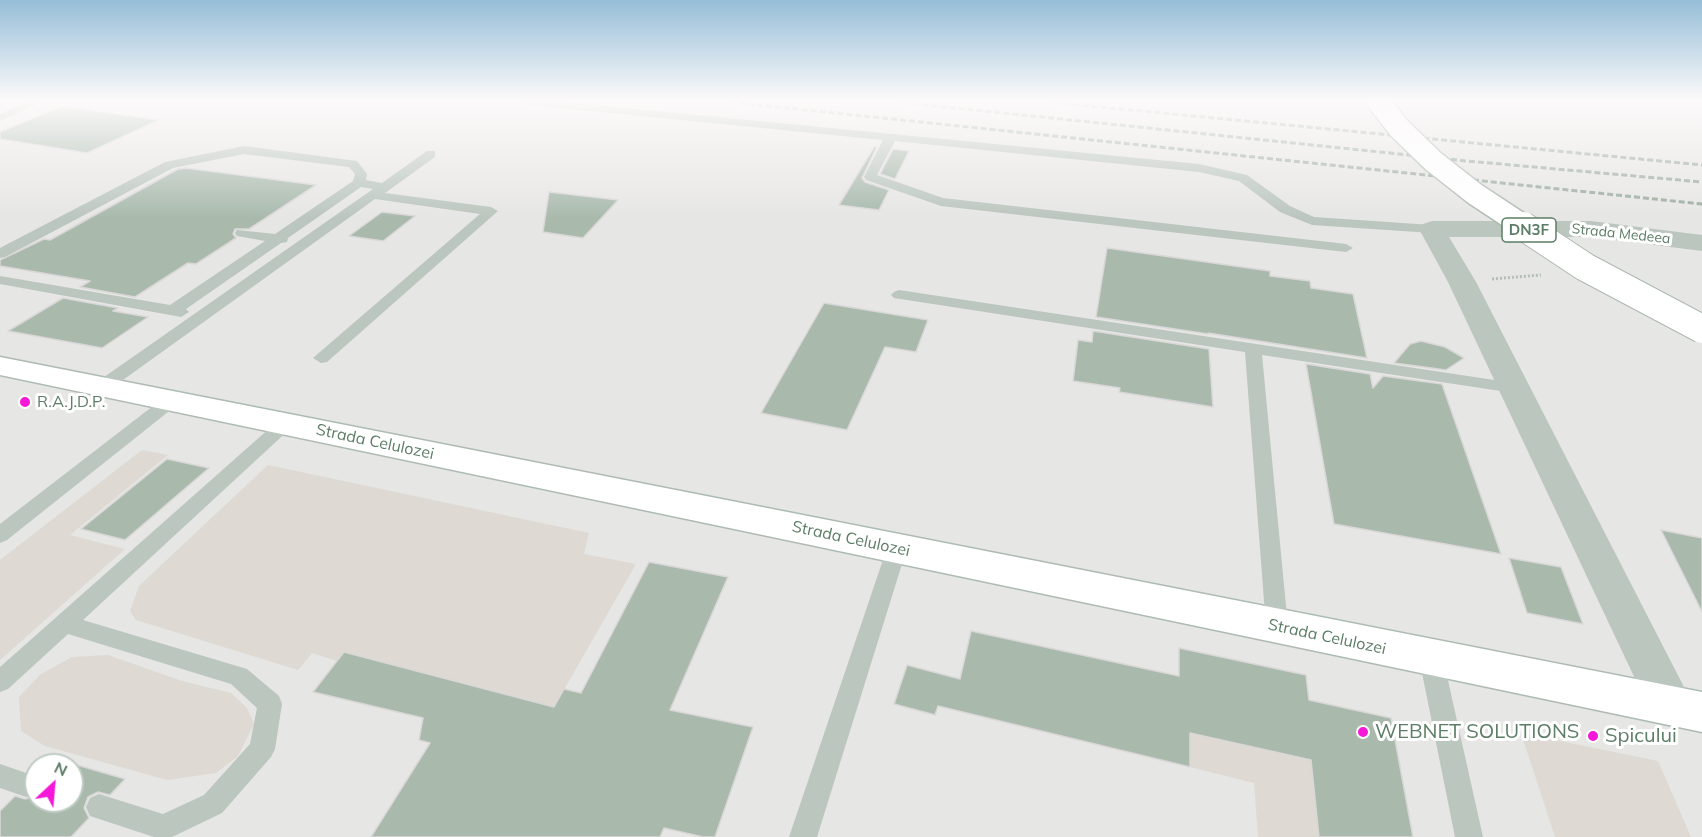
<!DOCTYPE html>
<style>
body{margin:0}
#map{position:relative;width:1702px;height:837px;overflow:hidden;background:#f8f4f5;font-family:Mulish,sans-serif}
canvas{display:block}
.north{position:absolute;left:24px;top:753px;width:60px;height:60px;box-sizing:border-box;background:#fff;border:2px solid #becbc2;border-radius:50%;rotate:26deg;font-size:16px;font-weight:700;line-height:24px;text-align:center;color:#5c7d66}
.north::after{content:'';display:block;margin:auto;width:21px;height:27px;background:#f518d8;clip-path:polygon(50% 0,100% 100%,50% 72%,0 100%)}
</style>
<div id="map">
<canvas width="1702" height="837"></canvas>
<div class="north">N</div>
</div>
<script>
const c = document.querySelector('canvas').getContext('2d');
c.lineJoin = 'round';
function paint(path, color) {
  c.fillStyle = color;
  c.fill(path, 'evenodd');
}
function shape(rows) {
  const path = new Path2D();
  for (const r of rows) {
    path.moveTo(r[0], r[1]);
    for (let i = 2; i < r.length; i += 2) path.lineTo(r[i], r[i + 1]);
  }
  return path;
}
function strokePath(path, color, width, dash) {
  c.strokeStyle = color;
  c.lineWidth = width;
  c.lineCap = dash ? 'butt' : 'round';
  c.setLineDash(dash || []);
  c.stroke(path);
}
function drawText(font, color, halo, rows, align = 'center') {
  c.font = font + ' Mulish,sans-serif';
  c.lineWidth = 6;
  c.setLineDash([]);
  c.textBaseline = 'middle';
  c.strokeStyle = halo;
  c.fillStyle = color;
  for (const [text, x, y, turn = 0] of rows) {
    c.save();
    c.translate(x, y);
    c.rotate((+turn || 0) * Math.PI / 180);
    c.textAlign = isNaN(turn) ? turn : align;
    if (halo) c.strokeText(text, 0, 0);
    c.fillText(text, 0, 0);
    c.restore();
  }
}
paint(shape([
 [0,101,1702,101,1702,837,0,837],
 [36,765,72,765,72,801,36,801]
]), '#e6e6e4');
paint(shape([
 [142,450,168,455,70,535,125,549,0,660,0,560],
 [268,465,589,533,584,554,636,564,554,707,344,652,337,661,312,653,298,670,136,620,130,611,139,586],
 [108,655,182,681,231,693,247,708,254,724,238,756,216,773,167,780,45,746,21,731,19,697,41,674,72,657],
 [1190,733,1311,760,1319,837,1258,837,1254,783,1190,767],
 [1521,733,1658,761,1691,837,1555,837]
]), '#ded9d3');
const building = shape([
 [62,106,159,120,87,153,0,139,0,132,62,106],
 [874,147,877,147,862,178,865,182,889,190,879,210,839,205,874,147],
 [893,149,909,151,895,179,880,174,893,149],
 [186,168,316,185,249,229,235,229,233,234,236,238,196,264,188,263,135,297,80,287,90,281,0,266,0,260,44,239,50,240,178,169,186,168],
 [549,192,618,200,583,238,543,232,549,192],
 [382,212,415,216,383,241,349,236,382,212],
 [1107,248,1270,271,1270,276,1310,281,1311,288,1353,294,1367,358,1208,333,1208,334,1096,317,1107,248],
 [63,298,118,308,113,311,148,317,102,348,8,331,63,298],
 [824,303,928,320,916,352,885,347,847,430,761,413,824,303],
 [1093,331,1209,349,1213,407,1119,392,1120,388,1073,381,1078,340,1092,342,1093,331],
 [1421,341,1445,347,1464,358,1446,370,1394,363,1410,344,1421,341],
 [1306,364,1370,374,1373,388,1383,376,1442,384,1501,554,1334,524,1306,364],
 [167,459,209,468,125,540,81,529,167,459],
 [1661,530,1702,538,1702,612,1661,530],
 [1509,558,1561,567,1583,624,1527,613,1509,558],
 [649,562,728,577,670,710,753,727,715,837,703,837,664,828,660,837,371,837,430,743,419,740,423,718,313,692,344,652,554,707,564,689,581,693,649,562],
 [971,631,1179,676,1179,648,1306,675,1309,700,1391,718,1413,837,1319,837,1311,760,1190,733,1190,767,938,706,935,715,894,704,907,665,960,679,971,631],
 [53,758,125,779,110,795,98,792,88,797,84,808,89,818,71,837,0,837,0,811,15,796,25,799,36,796,36,801,72,801,72,765,45,765,53,758]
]);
paint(building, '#a9baad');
strokePath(building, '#d9d7d7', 1.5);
const secondary = shape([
 [0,357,1702,692,1702,732,0,375,0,357]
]);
strokePath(secondary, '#adbbb2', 3);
strokePath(shape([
 [1492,279,1541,275]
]), '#b4bdb7', 3, [2, 2]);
paint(shape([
 [28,101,43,101,0,121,0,114,28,101],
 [514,101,555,101,1199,164,1247,175,1290,206,1314,217,1432,225,1439,229,1432,233,1312,225,1280,212,1239,181,1199,172,895,141,877,175,943,198,1346,244,1353,248,1346,252,941,206,866,180,864,177,883,140,519,104,514,101],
 [244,146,357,161,367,174,366,180,382,183,427,151,435,151,435,157,385,193,491,207,498,211,327,362,321,363,313,358,480,214,375,199,109,390,97,390,94,386,97,382,373,189,361,187,288,238,287,242,281,243,186,309,189,312,181,317,0,284,0,276,170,305,265,241,237,236,235,233,237,230,275,234,353,181,355,174,349,167,244,154,173,168,5,257,0,258,0,248,165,162,244,146],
 [899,290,1514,383,1520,384,1523,388,1520,392,1514,393,1262,355,1288,627,1285,634,1277,636,1269,634,1266,627,1245,352,894,298,891,295,894,292,899,290],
 [172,394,178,396,181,400,178,404,7,540,0,543,0,524,166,396,172,394],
 [286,417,292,419,295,423,292,427,83,620,247,669,279,696,282,704,275,749,271,757,222,813,172,837,154,837,90,816,86,807,90,798,99,794,163,814,204,795,250,744,257,708,231,684,68,634,8,689,0,692,0,667,280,419,286,417],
 [897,540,904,542,907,548,817,837,789,837,887,548,890,542,897,540],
 [1431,648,1439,651,1443,658,1483,837,1455,837,1419,658,1423,651,1431,648],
 [0,764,35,776,35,794,26,797,0,788,0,764]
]), '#bbc6be');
paint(shape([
 [1432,221,1591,221,1702,235,1702,251,1591,237,1449,237,1476,282,1686,691,1692,705,1686,719,1670,725,1654,719,1448,282,1419,229,1423,224,1432,221]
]), '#bbc6be');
paint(secondary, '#fff');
strokePath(shape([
 [721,101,1702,204],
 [887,101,1467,161,1702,182],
 [1038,101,1702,165]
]), '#9baca0', 3, [6, 3]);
const primaryBridgeFar1 = shape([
 [1378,101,1399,128,1433,161,1475,194,1525,227]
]);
const primaryBridge = shape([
 [1523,226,1585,267,1702,329]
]);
strokePath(primaryBridgeFar1, '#adb9b1', 25, []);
strokePath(primaryBridge, '#adb9b1', 30, []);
strokePath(primaryBridgeFar1, '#fff', 22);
strokePath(primaryBridge, '#fff', 28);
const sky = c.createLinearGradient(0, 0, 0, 218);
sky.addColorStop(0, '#96bed8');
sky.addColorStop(0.46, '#fcfafa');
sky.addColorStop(1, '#fcfafa00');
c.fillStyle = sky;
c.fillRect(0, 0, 1702, 218);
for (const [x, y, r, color] of [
 [25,402,6,"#f518d8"],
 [1363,732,6,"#f518d8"],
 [1593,736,6,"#f518d8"]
]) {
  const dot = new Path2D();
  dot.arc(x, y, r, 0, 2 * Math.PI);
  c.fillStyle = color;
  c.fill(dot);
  strokePath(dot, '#fff', 2);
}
drawText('14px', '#5c7d66', '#fff', [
 ["Strada Medeea",1621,234,6]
]);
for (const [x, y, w] of [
 [1529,230,54]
]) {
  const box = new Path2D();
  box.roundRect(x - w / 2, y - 12, w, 24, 4.5);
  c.fillStyle = '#fff';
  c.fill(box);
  strokePath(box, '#5c7d66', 1.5);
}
drawText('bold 15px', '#5c7d66', null, [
 ["DN3F",1529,230]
]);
drawText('16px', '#5c7d66', '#fff', [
 ["R.A.J.D.P.",37,402]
], 'left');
drawText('16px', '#5c7d66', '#fff', [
 ["Strada Celulozei",375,442,12],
 ["Strada Celulozei",851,539,12],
 ["Strada Celulozei",1327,637,12]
]);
drawText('20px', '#5c7d66', '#fff', [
 ["WEBNET SOLUTIONS",1375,732],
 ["Spicului",1605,736]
], 'left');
</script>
